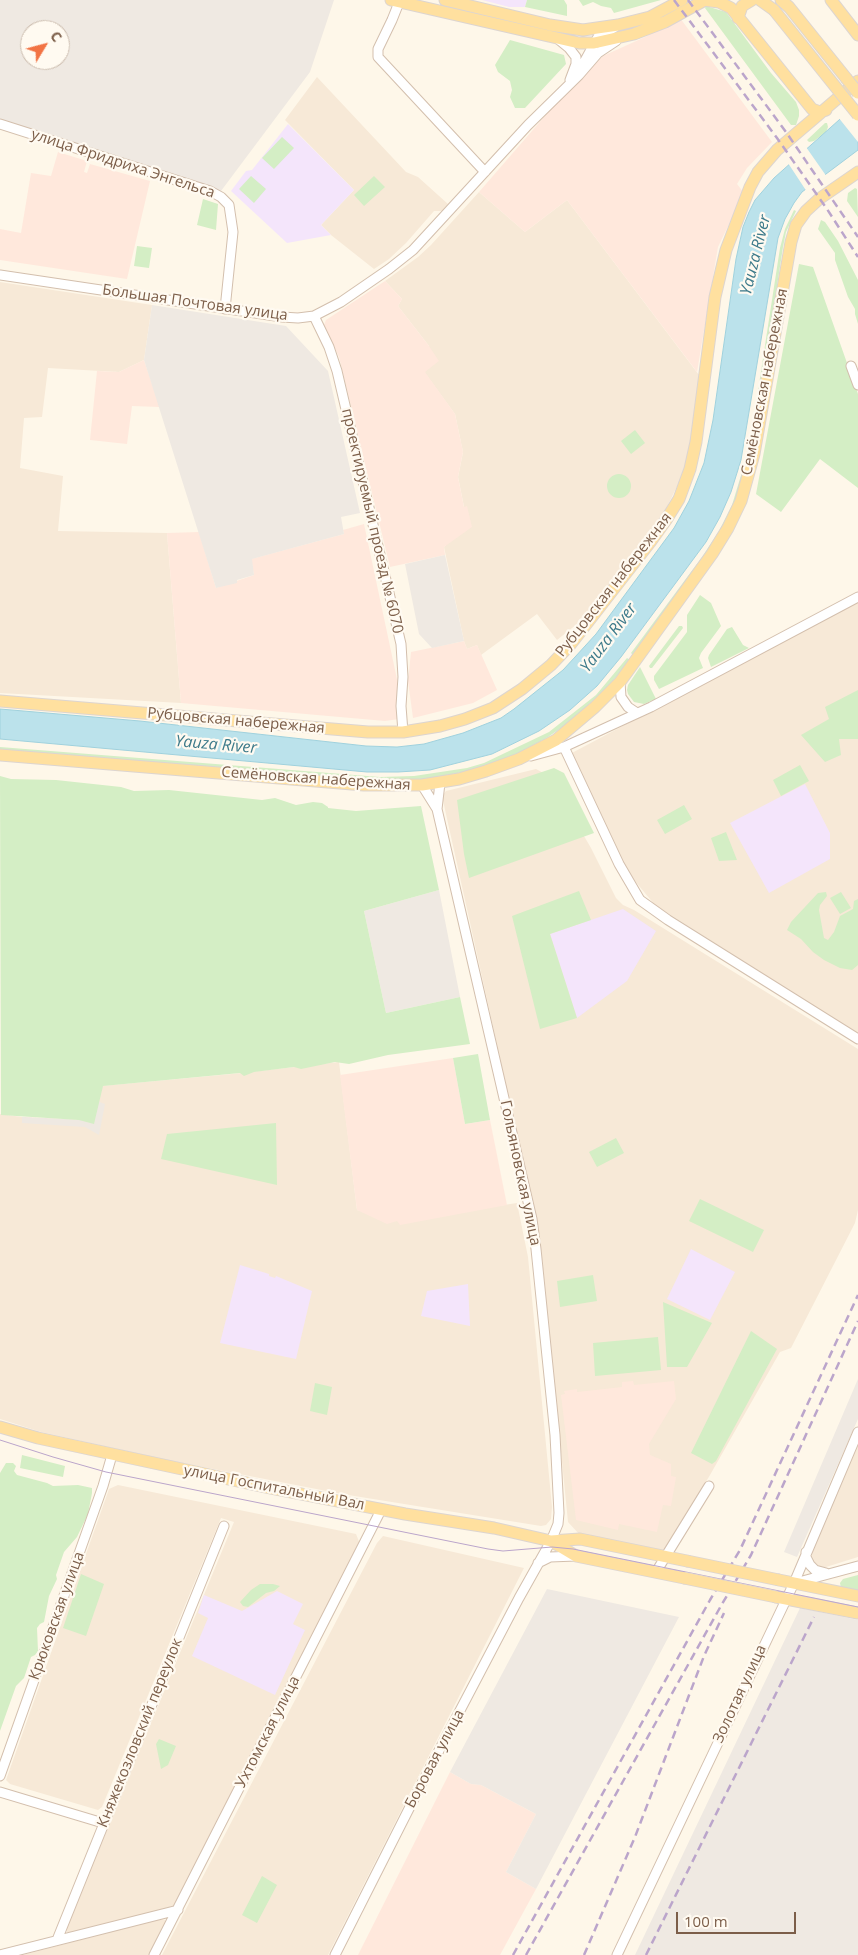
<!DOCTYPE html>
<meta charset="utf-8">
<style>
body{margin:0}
#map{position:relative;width:858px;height:1955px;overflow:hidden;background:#fef7e9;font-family:"Open Sans",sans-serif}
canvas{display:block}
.north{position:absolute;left:20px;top:20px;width:50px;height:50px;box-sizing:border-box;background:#fffaf1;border:1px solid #cbbcae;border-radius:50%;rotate:53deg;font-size:14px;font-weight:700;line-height:20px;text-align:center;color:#7c5e49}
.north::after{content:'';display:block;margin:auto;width:18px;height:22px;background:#f27344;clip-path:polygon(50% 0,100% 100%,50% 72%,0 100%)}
.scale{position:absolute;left:676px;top:1912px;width:120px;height:22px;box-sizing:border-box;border:2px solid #7c5e49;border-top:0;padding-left:6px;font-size:15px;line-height:18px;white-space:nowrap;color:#7c5e49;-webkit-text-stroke:4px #fffaf1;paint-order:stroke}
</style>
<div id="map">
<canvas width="858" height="1955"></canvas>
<div class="north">С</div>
<div class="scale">100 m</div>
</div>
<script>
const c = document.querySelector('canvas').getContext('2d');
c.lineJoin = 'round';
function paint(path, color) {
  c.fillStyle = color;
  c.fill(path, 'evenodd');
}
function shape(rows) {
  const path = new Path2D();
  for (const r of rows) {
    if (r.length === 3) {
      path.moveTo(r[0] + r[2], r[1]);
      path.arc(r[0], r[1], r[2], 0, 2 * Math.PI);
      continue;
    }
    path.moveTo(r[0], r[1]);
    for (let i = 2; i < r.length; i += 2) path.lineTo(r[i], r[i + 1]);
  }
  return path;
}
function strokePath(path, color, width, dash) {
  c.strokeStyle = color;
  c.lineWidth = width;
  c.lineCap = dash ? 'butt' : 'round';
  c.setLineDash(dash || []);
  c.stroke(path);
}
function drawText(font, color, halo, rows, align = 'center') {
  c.font = font + ' "Open Sans",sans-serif';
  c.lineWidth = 4.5;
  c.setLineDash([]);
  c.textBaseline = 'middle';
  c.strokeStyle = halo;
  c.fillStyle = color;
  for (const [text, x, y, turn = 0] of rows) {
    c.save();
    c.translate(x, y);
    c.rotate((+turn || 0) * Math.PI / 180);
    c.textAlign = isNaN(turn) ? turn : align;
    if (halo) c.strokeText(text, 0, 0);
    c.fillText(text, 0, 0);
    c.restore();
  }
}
paint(shape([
 [317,77,406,172,418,177,448,204,442,211,434,211,406,243,389,259,374,269,331,235,321,225,354,190,285,120],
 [479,192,525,232,567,200,699,375,691,454,685,470,664,513,642,544,582,620,557,640,537,614,481,655,477,645,467,649,464,641,444,547,469,518,464,507,458,477,463,452,455,414,424,372,429,346,398,306,402,299,385,281,418,257,431,245],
 [0,282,152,305,144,360,119,372,48,368,42,417,24,418,20,468,63,476,58,531,167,533,181,703,0,693],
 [858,601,858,1034,655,905,629,874,570,754],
 [536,769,549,776,591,848,616,898,623,905,634,910,858,1049,858,1210,855,1223,791,1348,780,1352,710,1475,666,1548,659,1553,579,1534,568,1522,540,1239,442,796,446,791],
 [339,1062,357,1210,398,1221,517,1203,528,1257,552,1507,551,1519,546,1525,541,1526,342,1494,167,1460,41,1432,0,1419,0,1114,22,1117,87,1120,101,1086,232,1074],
 [858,1444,858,1557,826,1567,820,1567,814,1562,812,1556,813,1548],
 [118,1485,356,1534,360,1544,177,1905,68,1934,66,1929,234,1522,221,1518,102,1807,98,1810,10,1784,6,1780,109,1489],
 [383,1536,524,1568,328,1955,162,1955,377,1543],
 [160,1919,165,1920,167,1924,150,1955,23,1955]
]), '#f7e9d7');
paint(shape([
 [680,18,772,142,747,168,737,184,744,193,718,247,697,372,567,200,525,232,479,192,558,101,603,56,645,37],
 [58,152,87,161,84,172,87,173,90,164,150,181,127,279,0,260,0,229,21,233,31,173,51,176],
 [385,281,402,299,398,306,429,346,439,361,425,372,455,414,463,452,458,477,464,507,467,506,472,527,444,547,445,555,390,567,339,357,324,325,326,320],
 [144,360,160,407,132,406,127,444,90,440,97,371,119,372],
 [364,524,398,684,399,719,385,721,181,703,167,533,199,532,216,588,254,575,251,559,344,534,343,530],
 [464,641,467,649,477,645,497,690,473,703,413,718,408,681,411,652],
 [453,1058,465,1124,490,1120,507,1205,400,1225,397,1221,387,1224,357,1210,340,1075],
 [633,1381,634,1385,674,1381,676,1399,649,1444,650,1455,671,1464,671,1476,676,1477,671,1506,663,1505,657,1532,619,1524,618,1530,576,1520,561,1395,565,1394,564,1391,577,1389,577,1392,622,1387,622,1382],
 [450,1772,471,1784,481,1785,536,1814,506,1872,536,1889,500,1955,358,1955]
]), '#ffe8dc');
paint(shape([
 [0,0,334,0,310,72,221,191,0,120],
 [30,30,60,30,60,60,30,60],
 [152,305,286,326,328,371,360,513,341,517,344,534,252,559,254,575,237,580,237,583,216,588,144,360],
 [445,555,464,641,432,648,419,634,405,564],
 [439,890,460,997,386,1013,364,911],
 [97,1101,105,1104,99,1135,85,1127,22,1123,22,1117,87,1120,94,1123],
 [858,1379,858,1419,797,1557,784,1552],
 [547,1589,679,1617,536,1889,506,1872,536,1814,481,1785,471,1784,450,1772],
 [800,1608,858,1620,858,1955,635,1955]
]), '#efe9e2');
paint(shape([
 [482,0,527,0,525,7,509,7],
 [288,124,354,190,321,225,331,235,287,243,231,191,246,171,252,170],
 [805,784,830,833,830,859,769,893,730,823],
 [623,909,656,931,627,981,577,1018,550,934],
 [691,1249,735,1272,710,1320,667,1299],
 [240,1265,269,1274,269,1276,275,1278,276,1276,312,1291,296,1359,220,1343],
 [468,1284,470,1326,421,1316,427,1291],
 [277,1591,303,1604,293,1624,305,1630,275,1695,192,1656,208,1618,198,1613,204,1595,242,1611]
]), '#f4e5fb');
paint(shape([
 [527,0,564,0,567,5,567,16,525,7],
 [579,0,661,0,614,13,611,8,601,6,593,2,583,6],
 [706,6,726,12,771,73,796,102,799,110,799,116,796,125,791,125,705,8],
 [510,40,564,55,566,64,525,108,515,108,510,97,512,90,510,81,498,72,495,65],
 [825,123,827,123,828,127,826,132,814,141,809,142,807,140],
 [282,137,294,148,274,169,262,158],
 [251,176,266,189,254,203,239,189],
 [374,176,385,187,364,206,354,195],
 [855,188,857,189,858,217,847,201,848,193],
 [203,199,218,204,216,230,197,225],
 [794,210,796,211,786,232,783,247,752,449,745,478,720,536,633,655,631,653,702,557,719,531,732,505,749,449,780,248,785,229],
 [821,220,825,222,838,241,858,280,858,324,855,314,855,309,848,297,835,260,835,253,818,229],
 [137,246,152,248,149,268,134,266],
 [799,264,813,267,858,394,858,488,820,459,781,512,756,494],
 [635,430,645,443,631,454,621,441],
 [619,486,12],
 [700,595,711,603,721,626,701,653,699,658,703,668,659,689,654,680,654,676,687,632,687,615],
 [679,626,682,626,683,628,652,668,650,668,649,666],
 [732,627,743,645,749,648,711,667,708,658,709,655,727,629],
 [627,658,630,660,608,687,568,723,548,737,519,753,491,765,463,772,425,779,382,781,0,750,0,747,380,777,414,776,467,768,484,763,549,732,596,695],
 [640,667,656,699,644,704,634,702,628,694,627,690,628,685],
 [858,690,858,739,839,739,841,755,825,762,801,735,829,719,825,707],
 [800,765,809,781,781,796,773,780],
 [554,768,564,773,594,833,469,878,464,854,457,800],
 [0,776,11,779,56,780,121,787,134,791,169,790,262,800,275,798,296,805,313,802,322,803,328,807,328,808,356,811,421,806,439,890,364,911,386,1013,460,997,470,1044,388,1055,349,1064,335,1062,301,1069,294,1067,254,1072,244,1076,240,1073,103,1086,94,1124,79,1120,1,1115],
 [684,805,692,819,665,834,657,820],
 [726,832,737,860,719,861,711,838],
 [579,891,591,920,550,934,577,1018,540,1029,512,916],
 [826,892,827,896,820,905,819,910,824,938,828,940,834,932,840,916,853,909,854,901,858,899,858,965,852,970,840,968,824,960,813,952,801,939,787,930,791,922,818,893],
 [841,892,851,908,840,914,830,898],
 [478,1054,490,1120,465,1124,453,1058],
 [276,1123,277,1185,161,1159,167,1134],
 [616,1138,624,1153,597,1167,589,1152],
 [700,1199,764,1230,753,1252,689,1221],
 [593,1275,597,1301,560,1307,557,1281],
 [663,1302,712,1323,687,1367,667,1367],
 [751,1331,777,1349,716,1461,712,1464,691,1453],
 [658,1337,661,1370,595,1376,593,1343],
 [315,1383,332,1387,327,1415,310,1411],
 [22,1455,65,1466,63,1477,20,1468],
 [6,1463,13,1463,16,1466,14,1471,17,1475,47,1483,53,1486,78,1485,92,1488,92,1493,88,1514,77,1537,64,1552,56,1575,57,1579,49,1596,44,1622,40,1624,37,1628,38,1651,35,1655,31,1657,24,1678,16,1686,0,1731,0,1473],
 [81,1574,104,1584,86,1636,63,1628],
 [858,1575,858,1591,841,1588,840,1583,843,1579],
 [260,1584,273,1584,280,1586,274,1591,266,1593,248,1607,243,1606,240,1602,251,1590],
 [159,1739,176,1746,168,1765,161,1769,156,1744],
 [262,1876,277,1885,257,1923,242,1915]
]), '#d4eec5');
const water = shape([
 [858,103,858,150,802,192,794,203,785,219,778,238,741,460,731,492,720,517,706,542,621,657,597,686,570,710,539,731,492,754,430,770,398,772,367,772,0,739,0,709,140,721,366,746,397,747,424,744,463,733,501,718,514,709,563,670,575,657,596,634,674,528,689,501,704,463,713,420,736,259,743,227,749,212,755,200,774,178,858,103]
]);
paint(water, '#bbe2eb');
strokePath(water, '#a0d1dd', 1);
paint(shape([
 [858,100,858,142,838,117],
 [806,147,827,177,807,192,788,163]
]), '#fef7e9');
const minor = shape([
 [400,0,392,20,378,49,378,57,485,172],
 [558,39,569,48,576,57,576,64,570,80],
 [582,66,598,37,615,27],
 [0,124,210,191,221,197,229,205,233,232,225,309],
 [0,275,282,317,298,318,314,316,341,302,389,269,413,250,528,125,579,75,598,53,616,41],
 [314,316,329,347,337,371,401,644,403,677,401,706,403,732],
 [851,366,858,385],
 [620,682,621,697,628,707,637,713],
 [564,747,619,864,640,900,668,920,858,1039],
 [531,756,564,747,651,707,858,597],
 [422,785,437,809],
 [806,1552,806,1557,810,1565,815,1570,826,1573],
 [538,1563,550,1557,576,1556],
 [656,1572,709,1486],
 [795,1583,858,1566],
 [0,1776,103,1486,112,1455],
 [0,1792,103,1823],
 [57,1940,224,1526],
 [0,1955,178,1910],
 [154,1955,381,1510],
 [335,1955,422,1783,519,1598,551,1541,558,1524,559,1513,555,1435,536,1249,532,1219,437,809,440,783],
 [617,1955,794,1583,858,1432]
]);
const major = shape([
 [391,0,579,43,594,43,634,34,665,22,705,0],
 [445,0,550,25,583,30,618,25,650,17,682,0],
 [703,0,719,2,731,8,812,109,820,112,826,110],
 [760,0,774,10],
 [781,0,789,7,846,78],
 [831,0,858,35],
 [738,18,742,6,752,0],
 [0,701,368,732,403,732,440,726,465,719,493,708,522,689,551,665,570,645,651,541,666,520,679,499,690,469,696,442,715,297,726,250,750,187,758,172,777,150,858,81],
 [0,755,364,785,422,785,459,779,486,771,519,759,556,740,595,707,620,682,712,554,728,528,741,501,754,454,791,242,796,225,806,211,819,199,858,172],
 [0,1427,38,1438,270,1488,405,1514,494,1528,551,1541,576,1556,684,1578],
 [551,1541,580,1539,687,1561],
 [779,1580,858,1596],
 [776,1597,858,1613]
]);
strokePath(minor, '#d3bfad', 11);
strokePath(major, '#ddd5d0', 13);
strokePath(minor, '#fff', 9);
strokePath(major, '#ffe09f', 11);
strokePath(shape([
 [0,1440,53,1457,106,1472,488,1549,503,1551,552,1547,573,1549,858,1607]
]), '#bba5cb', 1);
strokePath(shape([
 [674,0,777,138,827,209,858,257],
 [688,0,786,132,858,237],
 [513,1955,710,1600,740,1550,858,1295],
 [526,1955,722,1604,751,1555,858,1321],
 [584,1955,635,1837,704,1656,724,1613],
 [646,1955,814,1617]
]), '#bba5cb', 2.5, [8, 5]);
const majorBridge = shape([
 [774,10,858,115],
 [846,78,858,93],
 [687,1561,779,1580],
 [684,1578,776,1597]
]);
strokePath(majorBridge, '#ddd5d0', 13, []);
strokePath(majorBridge, '#ffe09f', 11);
drawText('15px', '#7c5e49', '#fffaf1', [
 ["улица Фридриха Энгельса",123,164,18],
 ["Большая Почтовая улица",195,303,8],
 ["Семёновская набережная",765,382,-79],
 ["проектируемый проезд № 6070",372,521,77],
 ["Рубцовская набережная",614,585,-52],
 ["Рубцовская набережная",236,721,5],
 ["Семёновская набережная",316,779,4],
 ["Гольяновская улица",520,1173,78],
 ["улица Госпитальный Вал",274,1488,11],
 ["Крюковская улица",57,1616,-70],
 ["Золотая улица",740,1694,-65],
 ["Ухтомская улица",268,1732,-63],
 ["Княжекозловский переулок",140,1733,-68],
 ["Боровая улица",435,1759,-62]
]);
drawText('italic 16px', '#3d7a8a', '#fffaf1', [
 ["Yauza River",756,255,-76],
 ["Yauza River",609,638,-53],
 ["Yauza River",216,745,5]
]);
</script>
